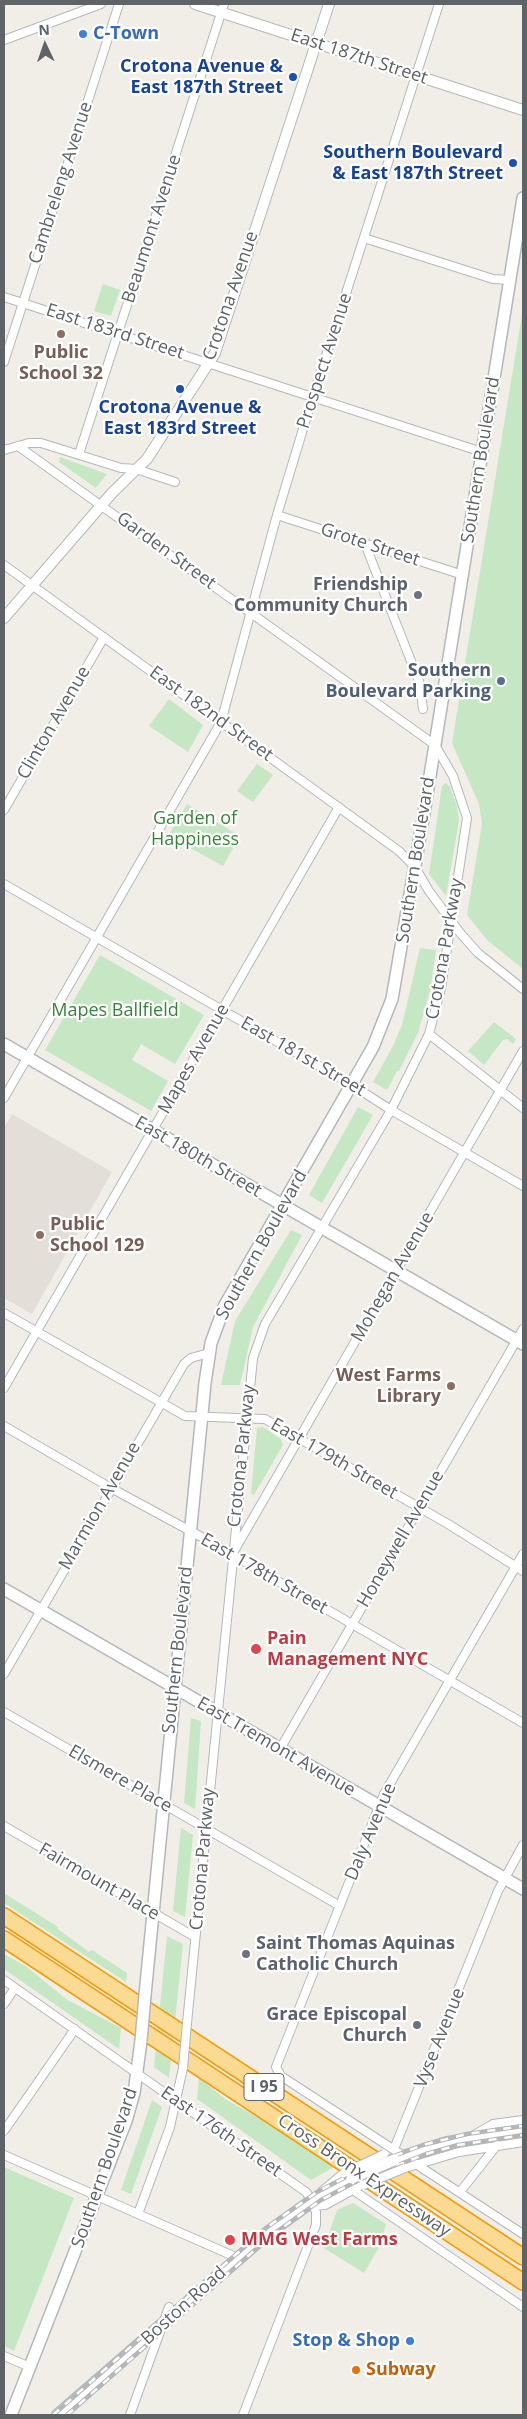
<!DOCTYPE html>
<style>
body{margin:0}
#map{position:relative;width:527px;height:2419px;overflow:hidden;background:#f0eee7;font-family:"Open Sans",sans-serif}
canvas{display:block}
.frame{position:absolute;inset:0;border:5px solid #5e6367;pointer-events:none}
.north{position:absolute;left:20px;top:20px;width:50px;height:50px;-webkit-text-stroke:4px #fff;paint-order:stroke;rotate:357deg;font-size:14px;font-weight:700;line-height:20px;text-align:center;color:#5e6367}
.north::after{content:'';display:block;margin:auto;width:18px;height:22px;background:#5e6367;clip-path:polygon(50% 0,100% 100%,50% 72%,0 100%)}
</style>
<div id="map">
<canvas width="527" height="2419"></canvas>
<div class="frame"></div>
<div class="north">N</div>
</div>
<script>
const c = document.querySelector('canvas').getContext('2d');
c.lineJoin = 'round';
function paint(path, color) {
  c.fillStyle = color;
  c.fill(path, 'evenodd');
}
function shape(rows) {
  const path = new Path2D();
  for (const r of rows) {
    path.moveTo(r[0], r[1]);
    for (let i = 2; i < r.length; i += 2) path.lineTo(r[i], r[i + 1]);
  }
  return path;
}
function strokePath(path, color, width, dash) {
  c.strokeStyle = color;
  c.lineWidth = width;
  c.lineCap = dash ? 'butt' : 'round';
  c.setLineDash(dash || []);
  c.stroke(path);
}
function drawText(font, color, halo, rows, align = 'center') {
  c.font = font + ' "Open Sans",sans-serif';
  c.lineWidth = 4.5;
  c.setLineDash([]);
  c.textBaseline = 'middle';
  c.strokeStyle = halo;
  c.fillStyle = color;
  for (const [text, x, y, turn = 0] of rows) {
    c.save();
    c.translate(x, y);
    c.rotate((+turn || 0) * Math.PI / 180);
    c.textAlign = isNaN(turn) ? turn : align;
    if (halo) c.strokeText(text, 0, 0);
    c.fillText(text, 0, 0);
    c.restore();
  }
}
paint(shape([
 [12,1114,112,1172,32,1314,4,1298,4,1127]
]), '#e3dfd8');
paint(shape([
 [103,284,120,290,111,316,94,311],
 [523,308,523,969,487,940,467,915,482,824,479,804,452,743],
 [60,457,107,474,96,488,59,462],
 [169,699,203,725,188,752,149,726],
 [257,764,273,775,253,802,237,791],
 [446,783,450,787,457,806,459,821,446,896,429,874,442,786],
 [187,804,240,836,223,866,168,836],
 [420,948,436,950,430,991,418,1033,399,1071,397,1071,387,1090,373,1082,393,1046,402,1025],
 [100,955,204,1015,175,1064,141,1044,132,1060,168,1081,151,1111,45,1050],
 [494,1022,516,1039,513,1044,507,1039,503,1040,484,1065,468,1051],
 [358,1107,373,1115,322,1203,309,1195],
 [291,1230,302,1235,253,1327,240,1385,221,1385,235,1321],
 [263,1427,281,1439,283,1445,254,1495,251,1494,257,1428],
 [191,1718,201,1721,195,1809,184,1803],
 [181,1828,193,1835,185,1917,173,1911],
 [4,1893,58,1927,58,1929,89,1952,92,1950,127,1973,126,1982,4,1903],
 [167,1936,183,1944,169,2078,154,2067],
 [4,1954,27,1967,66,1999,121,2028,119,2049,4,1969],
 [199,2078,225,2099,264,2121,334,2167,311,2180,197,2099],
 [152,2100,162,2107,131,2194,121,2190],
 [4,2167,74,2198,14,2351,4,2346],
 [353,2203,386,2224,379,2247,364,2273,324,2248,337,2210]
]), '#c6e7c4');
const minor = shape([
 [4,40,101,4],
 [364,238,493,279,510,280],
 [4,297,482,452],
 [4,362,119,4],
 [18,446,435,745,453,776,467,818,441,988,429,1034,391,1110,265,1324,253,1358,187,2023],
 [4,450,29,443,41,443,121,468,136,469,175,482],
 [79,454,224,4],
 [277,515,463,575],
 [365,544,420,684,423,709],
 [4,565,399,851,415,867,429,891,461,934,478,953,523,989],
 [4,810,104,637],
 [4,884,352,1085,391,1110,523,1186],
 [429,1034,523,1108],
 [4,1098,221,722,277,515,313,396,439,4],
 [4,1313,185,1416,265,1419,448,1524,523,1571],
 [4,1388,339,807],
 [4,1426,111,1488,207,1540,523,1723],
 [234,1551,523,1051],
 [523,1554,384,1794,276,2067,281,2076,523,2234],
 [4,1674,184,1364,191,1358,209,1353],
 [4,1712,340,1906],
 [280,1749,523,1329],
 [4,1826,195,1937],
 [4,1980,306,2192,312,2201,316,2212,316,2225,243,2415],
 [4,2004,15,1988],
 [4,2131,75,2029],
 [469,2138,493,2124,523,2120],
 [394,2149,498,1891,523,1845],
 [4,2155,238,2258],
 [405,2168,459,2152,523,2142],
 [353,2190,523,2307],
 [322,2191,344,2173],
 [460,2192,497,2145],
 [314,2206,325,2205,358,2187],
 [138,2214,170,2127,183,2068],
 [4,2356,30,2367],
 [130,2415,169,2307]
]);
const tertiary = shape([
 [195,4,523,110],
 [4,618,112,493,147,459,215,353,329,4]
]);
const secondary = shape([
 [4,1044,523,1344],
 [4,1589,523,1889],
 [145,1995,205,1383,211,1343,225,1305,373,1047,392,999,424,813,523,198],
 [394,2160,447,2143,523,2131],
 [11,2415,126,2121,134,2093,141,2041],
 [58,2415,269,2232,312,2201,352,2178]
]);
const motorway = shape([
 [4,1916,523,2257],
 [4,1939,523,2282]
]);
strokePath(minor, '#b4b7bb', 10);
strokePath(tertiary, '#b4b7bb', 12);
strokePath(secondary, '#b3b7bb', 14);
strokePath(motorway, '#f49b03', 18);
strokePath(minor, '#fff', 8);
strokePath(tertiary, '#fff', 10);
strokePath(secondary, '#fff', 11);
strokePath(motorway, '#fbdb93', 15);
const rail = shape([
 [53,2415,266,2228,317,2192,365,2167,423,2145,467,2134,523,2126],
 [67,2415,272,2235,321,2200,357,2181,426,2154,458,2145,523,2135]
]);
strokePath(rail, '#b5b6b7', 4.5);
strokePath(rail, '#fff', 2.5, [8]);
const minorBridge = shape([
 [183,2068,187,2023],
 [344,2173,384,2154],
 [363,2185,405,2168]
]);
const secondaryBridge = shape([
 [141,2041,145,1995],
 [352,2178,394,2160]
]);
strokePath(minorBridge, '#b4b7bb', 10, []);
strokePath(secondaryBridge, '#b3b7bb', 14, []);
strokePath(minorBridge, '#fff', 8);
strokePath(secondaryBridge, '#fff', 11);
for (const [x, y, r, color] of [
 [83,34,5,"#3f7fe0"],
 [293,77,5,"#1a4fb4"],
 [513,163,5,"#1a4fb4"],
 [61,334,5,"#8d6e63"],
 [180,389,5,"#1a4fb4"],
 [418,595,5,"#6b7280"],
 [501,681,5,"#5c6f8a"],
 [40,1235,5,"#8d6e63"],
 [451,1386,5,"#8d6e63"],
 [256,1649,6,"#e0444e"],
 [246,1954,5,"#6b7280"],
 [417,2025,5,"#6b7280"],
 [230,2240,6,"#e0444e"],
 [410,2341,5,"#3f7fe0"],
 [356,2370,5,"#e8710a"]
]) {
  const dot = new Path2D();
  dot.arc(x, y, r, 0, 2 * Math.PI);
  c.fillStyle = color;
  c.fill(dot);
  strokePath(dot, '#fff', 2);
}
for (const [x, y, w] of [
 [264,2087,40]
]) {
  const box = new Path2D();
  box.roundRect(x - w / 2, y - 13.5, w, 27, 4);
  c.fillStyle = '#fff';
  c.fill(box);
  strokePath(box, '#5e6367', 1);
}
drawText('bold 16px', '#5e6367', null, [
 ["I 95",264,2087]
]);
drawText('bold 18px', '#366cbe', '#fff', [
 ["C-Town",93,34],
 ["Stop & Shop",400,2341,"right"]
], 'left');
drawText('18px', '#5e6367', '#fff', [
 ["East 187th Street",359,57,18],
 ["Cambreleng Avenue",61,183,-72],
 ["Beaumont Avenue",152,229,-72],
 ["Crotona Avenue",231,296,-71],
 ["East 183rd Street",115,332,18],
 ["Prospect Avenue",325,361,-72],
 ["Southern Boulevard",481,460,-81],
 ["Grote Street",370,545,18],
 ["Garden Street",166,551,36],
 ["East 182nd Street",211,714,36],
 ["Clinton Avenue",54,723,-60],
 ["Southern Boulevard",416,860,-81],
 ["Crotona Parkway",445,949,-80],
 ["East 181st Street",303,1057,30],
 ["Mapes Avenue",194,1059,-60],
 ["East 180th Street",198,1157,30],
 ["Southern Boulevard",262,1245,-61],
 ["Mohegan Avenue",393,1277,-60],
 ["Crotona Parkway",242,1456,-84],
 ["East 179th Street",334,1459,30],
 ["Marmion Avenue",100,1506,-60],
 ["Honeywell Avenue",401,1539,-60],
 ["East 178th Street",264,1574,30],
 ["Southern Boulevard",178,1650,-84],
 ["East Tremont Avenue",276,1747,30],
 ["Elsmere Place",120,1779,30],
 ["Daly Avenue",371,1832,-67],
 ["Crotona Parkway",203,1859,-85],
 ["Fairmount Place",99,1882,30],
 ["Vyse Avenue",440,2038,-68],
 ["East 176th Street",221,2132,35],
 ["Southern Boulevard",105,2168,-71],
 ["Cross Bronx Expressway",364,2176,34],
 ["Boston Road",184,2306,-42]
]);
drawText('bold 18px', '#164399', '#fff', [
 ["Crotona Avenue &",283,67],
 ["East 187th Street",283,88],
 ["Southern Boulevard",503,153],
 ["& East 187th Street",503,174],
 ["Crotona Avenue &",180,408,"center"],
 ["East 183rd Street",180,429,"center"]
], 'right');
drawText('bold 18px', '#785e54', '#fff', [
 ["Public",61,353],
 ["School 32",61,374],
 ["Public",50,1225,"left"],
 ["School 129",50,1246,"left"],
 ["West Farms",441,1376,"right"],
 ["Library",441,1397,"right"]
]);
drawText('bold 18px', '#5b616d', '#fff', [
 ["Friendship",408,585],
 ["Community Church",408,606],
 ["Saint Thomas Aquinas",256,1944,"left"],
 ["Catholic Church",256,1965,"left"],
 ["Grace Episcopal",407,2015],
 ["Church",407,2036]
], 'right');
drawText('bold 18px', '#4e5e75', '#fff', [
 ["Southern",491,671],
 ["Boulevard Parking",491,692]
], 'right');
drawText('18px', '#378637', '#fff', [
 ["Garden of",195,819],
 ["Happiness",195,840],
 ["Mapes Ballfield",115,1011]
]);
drawText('bold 18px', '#be3a42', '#fff', [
 ["Pain",267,1639],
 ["Management NYC",267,1660],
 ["MMG West Farms",241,2240]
], 'left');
drawText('bold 18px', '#c56008', '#fff', [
 ["Subway",366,2370]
], 'left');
</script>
